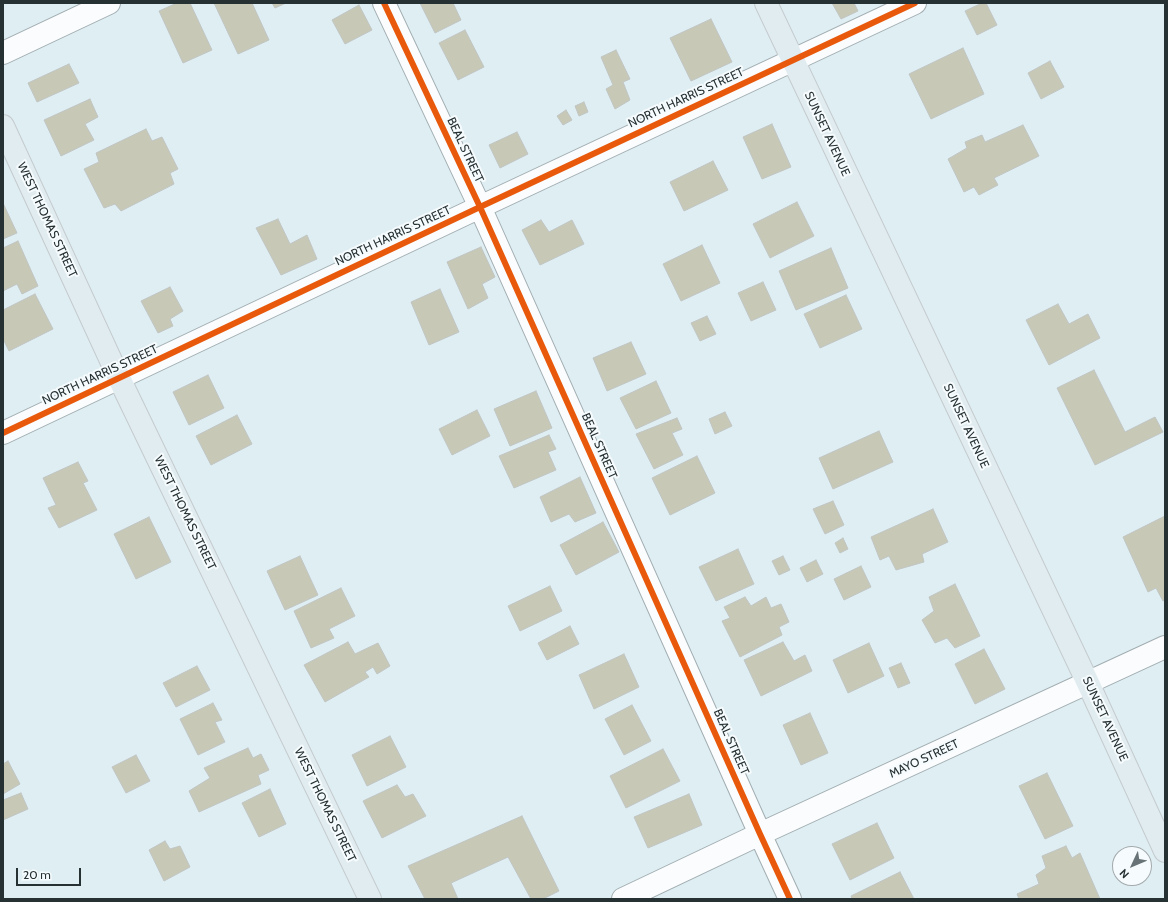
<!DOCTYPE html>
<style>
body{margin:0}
#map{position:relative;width:1168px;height:902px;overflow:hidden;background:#dfeef3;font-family:Cabin,sans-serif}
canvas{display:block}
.frame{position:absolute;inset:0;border:4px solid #263134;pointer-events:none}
.north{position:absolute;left:1112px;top:846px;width:40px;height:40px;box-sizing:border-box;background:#f6fbfd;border:1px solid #a3aaad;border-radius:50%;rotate:226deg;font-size:11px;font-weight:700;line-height:16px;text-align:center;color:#263134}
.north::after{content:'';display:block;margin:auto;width:14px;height:18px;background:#677377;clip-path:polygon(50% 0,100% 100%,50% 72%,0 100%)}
.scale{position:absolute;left:16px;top:868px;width:65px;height:18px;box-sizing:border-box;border:2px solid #263134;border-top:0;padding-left:5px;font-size:12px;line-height:14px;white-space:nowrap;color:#263134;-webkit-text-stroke:3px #f6fbfd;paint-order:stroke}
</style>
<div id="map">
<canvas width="1168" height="902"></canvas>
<div class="frame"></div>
<div class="north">N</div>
<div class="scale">20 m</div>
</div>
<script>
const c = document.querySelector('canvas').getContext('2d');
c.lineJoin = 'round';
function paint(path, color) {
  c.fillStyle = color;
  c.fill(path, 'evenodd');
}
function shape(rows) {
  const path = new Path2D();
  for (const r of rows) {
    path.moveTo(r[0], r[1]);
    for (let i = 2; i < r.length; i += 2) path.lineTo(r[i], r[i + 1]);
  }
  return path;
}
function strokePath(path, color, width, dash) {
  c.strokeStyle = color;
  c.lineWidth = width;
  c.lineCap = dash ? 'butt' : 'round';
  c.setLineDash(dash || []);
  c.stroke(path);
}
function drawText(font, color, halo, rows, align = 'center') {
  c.font = font + ' Cabin,sans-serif';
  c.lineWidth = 4;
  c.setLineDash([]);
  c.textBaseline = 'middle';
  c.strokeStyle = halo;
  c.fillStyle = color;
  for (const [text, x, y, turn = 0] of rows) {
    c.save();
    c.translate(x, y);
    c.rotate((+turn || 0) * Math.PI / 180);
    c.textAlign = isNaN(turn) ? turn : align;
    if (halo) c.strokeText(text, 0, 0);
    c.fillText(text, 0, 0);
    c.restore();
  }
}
const building = shape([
 [177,3,190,3,212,50,183,63,159,11,177,3],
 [214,3,252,3,269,40,238,54,214,3],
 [272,3,286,3,275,8,272,3],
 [420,3,453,3,461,20,435,33,420,3],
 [832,3,854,3,858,11,841,19,832,3],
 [982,3,986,3,997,25,977,35,965,11,982,3],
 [359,5,372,30,345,44,332,20,359,5],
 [711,19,732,62,691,81,670,38,711,19],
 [465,30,484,67,458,80,439,43,465,30],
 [963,48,984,94,931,119,909,74,963,48],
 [616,50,630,79,623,82,630,100,615,109,606,89,613,85,601,57,616,50],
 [1050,61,1064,87,1041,99,1028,73,1050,61],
 [69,64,79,83,37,102,28,83,69,64],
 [90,99,98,117,85,124,94,140,61,156,44,120,90,99],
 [584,102,588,112,579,116,575,106,584,102],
 [566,110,572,120,563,125,557,116,566,110],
 [772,124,791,167,762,179,743,137,772,124],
 [1023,125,1039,156,994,178,998,185,979,195,974,187,964,192,948,159,967,148,965,142,982,135,985,142,1023,125],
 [146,129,152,141,162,137,178,169,170,173,174,184,121,211,115,204,104,208,84,169,99,162,96,153,146,129],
 [517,132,528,154,500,168,489,145,517,132],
 [713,161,728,190,684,211,670,182,713,161],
 [797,202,814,236,770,258,753,224,797,202],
 [3,203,17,233,3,239,3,203],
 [278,219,290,244,307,235,317,259,281,275,256,228,278,219],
 [541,220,549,232,572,220,584,244,540,265,522,230,541,220],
 [18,241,38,286,22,294,17,284,3,291,3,248,18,241],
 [702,245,720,283,681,301,663,264,702,245],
 [481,247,495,277,482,284,488,298,468,309,447,262,481,247],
 [831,248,848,288,796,310,779,271,831,248],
 [763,282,776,310,751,321,738,293,763,282],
 [170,287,183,311,170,319,173,326,158,333,141,301,170,287],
 [440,289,459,332,429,345,411,302,440,289],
 [35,294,53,329,9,351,3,339,3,310,35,294],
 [846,295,862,329,820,348,804,314,846,295],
 [1058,304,1069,324,1088,314,1100,338,1049,365,1026,320,1058,304],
 [707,316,716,334,700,341,691,323,707,316],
 [631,342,646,374,607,391,593,358,631,342],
 [1094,370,1125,432,1155,417,1163,432,1095,465,1057,388,1094,370],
 [208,375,224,408,189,425,173,392,208,375],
 [656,381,671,413,636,429,620,398,656,381],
 [536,391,552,428,510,446,494,409,536,391],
 [477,410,490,436,452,455,439,429,477,410],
 [725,412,732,426,715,434,709,419,725,412],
 [237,415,252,444,211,465,196,436,237,415],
 [677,418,682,429,672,433,683,455,654,469,636,434,677,418],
 [879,431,893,462,833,489,819,458,879,431],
 [549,435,556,449,548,452,556,470,514,488,499,456,549,435],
 [697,456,715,493,670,515,652,478,697,456],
 [78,462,88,481,83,483,97,510,59,528,48,508,56,505,43,478,78,462],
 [580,477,596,513,575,522,569,514,551,522,540,497,580,477],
 [833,501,844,525,825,534,813,509,833,501],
 [933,509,948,542,922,554,924,562,896,570,889,556,880,560,871,537,933,509],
 [1165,516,1165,600,1163,601,1156,588,1148,592,1123,537,1165,516],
 [149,517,171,562,136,579,114,534,149,517],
 [603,522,619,552,576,575,560,545,603,522],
 [843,538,848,549,840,553,835,543,843,538],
 [738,549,754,584,716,601,699,567,738,549],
 [300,556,318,595,285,610,267,571,300,556],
 [783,556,790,570,779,575,772,561,783,556],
 [816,560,823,574,807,582,800,568,816,560],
 [861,566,871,587,844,600,834,579,861,566],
 [955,584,980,636,955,648,947,638,935,643,922,620,934,611,929,597,955,584],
 [550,586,562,611,520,631,508,606,550,586],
 [341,588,355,616,329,629,334,638,311,648,294,611,341,588],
 [745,597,751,606,766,597,771,608,781,604,789,622,779,627,782,635,740,657,722,621,730,618,724,607,745,597],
 [570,626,579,644,547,660,538,643,570,626],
 [348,642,355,654,378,643,390,666,377,674,373,667,365,672,369,677,325,702,304,665,348,642],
 [783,642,794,661,805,655,812,671,761,696,744,660,783,642],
 [869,643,884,676,848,693,833,660,869,643],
 [984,649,1005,689,975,704,955,664,984,649],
 [624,654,639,687,594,709,579,675,624,654],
 [901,663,910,683,898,688,889,668,901,663],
 [197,666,210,690,176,707,163,683,197,666],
 [213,703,222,720,215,722,225,742,198,755,180,719,213,703],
 [632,705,651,741,624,755,605,719,632,705],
 [810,713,828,753,801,765,783,725,810,713],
 [390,736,406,767,367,786,352,755,390,736],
 [248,748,253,758,261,754,269,770,258,775,261,784,199,812,189,791,210,778,204,768,248,748],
 [663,749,680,781,626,808,610,776,663,749],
 [136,755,150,781,126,793,112,767,136,755],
 [8,761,20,784,3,794,3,764,8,761],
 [1047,773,1073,826,1045,839,1019,786,1047,773],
 [397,785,405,797,413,794,426,816,382,838,363,801,397,785],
 [270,789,286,824,259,837,242,803,270,789],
 [21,793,28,809,3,820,3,800,21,793],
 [689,794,702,825,648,848,634,817,689,794],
 [522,816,559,891,543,899,531,899,508,857,451,883,458,899,425,899,408,866,522,816],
 [877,823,894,858,850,880,832,844,877,823],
 [165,841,170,849,180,846,190,867,164,881,149,850,165,841],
 [1066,846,1072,858,1080,853,1100,899,1019,899,1017,894,1039,884,1036,875,1046,868,1042,856,1066,846],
 [900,872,914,899,852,899,851,896,900,872]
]);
paint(building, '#c7c8b6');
strokePath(building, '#c0c5c3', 1);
const minor = shape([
 [384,3,480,207,760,834,790,899],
 [3,53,109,3],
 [3,433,480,207,915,3],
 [623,899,760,834,1165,647]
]);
const major = shape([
 [766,3,1088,683,1165,851],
 [3,126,119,378,370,899]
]);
strokePath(minor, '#a1adb1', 24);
strokePath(major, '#c4cbce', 24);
strokePath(minor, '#fafcfd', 22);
strokePath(major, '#e1ecf0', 22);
strokePath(shape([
 [384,3,480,207,760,834,790,899],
 [3,433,480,207,915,3]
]), '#e8590c', 6);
drawText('12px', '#263134', '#f6fbfd', [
 ["NORTH HARRIS STREET",686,98,-25],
 ["SUNSET AVENUE",827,134,65],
 ["BEAL STREET",465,150,65],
 ["WEST THOMAS STREET",47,220,65],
 ["NORTH HARRIS STREET",393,236,-25],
 ["NORTH HARRIS STREET",100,375,-25],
 ["SUNSET AVENUE",966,426,65],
 ["BEAL STREET",599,446,66],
 ["WEST THOMAS STREET",185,513,64],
 ["SUNSET AVENUE",1105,719,65],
 ["BEAL STREET",731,742,66],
 ["MAYO STREET",924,759,-25],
 ["WEST THOMAS STREET",325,805,64]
]);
</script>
